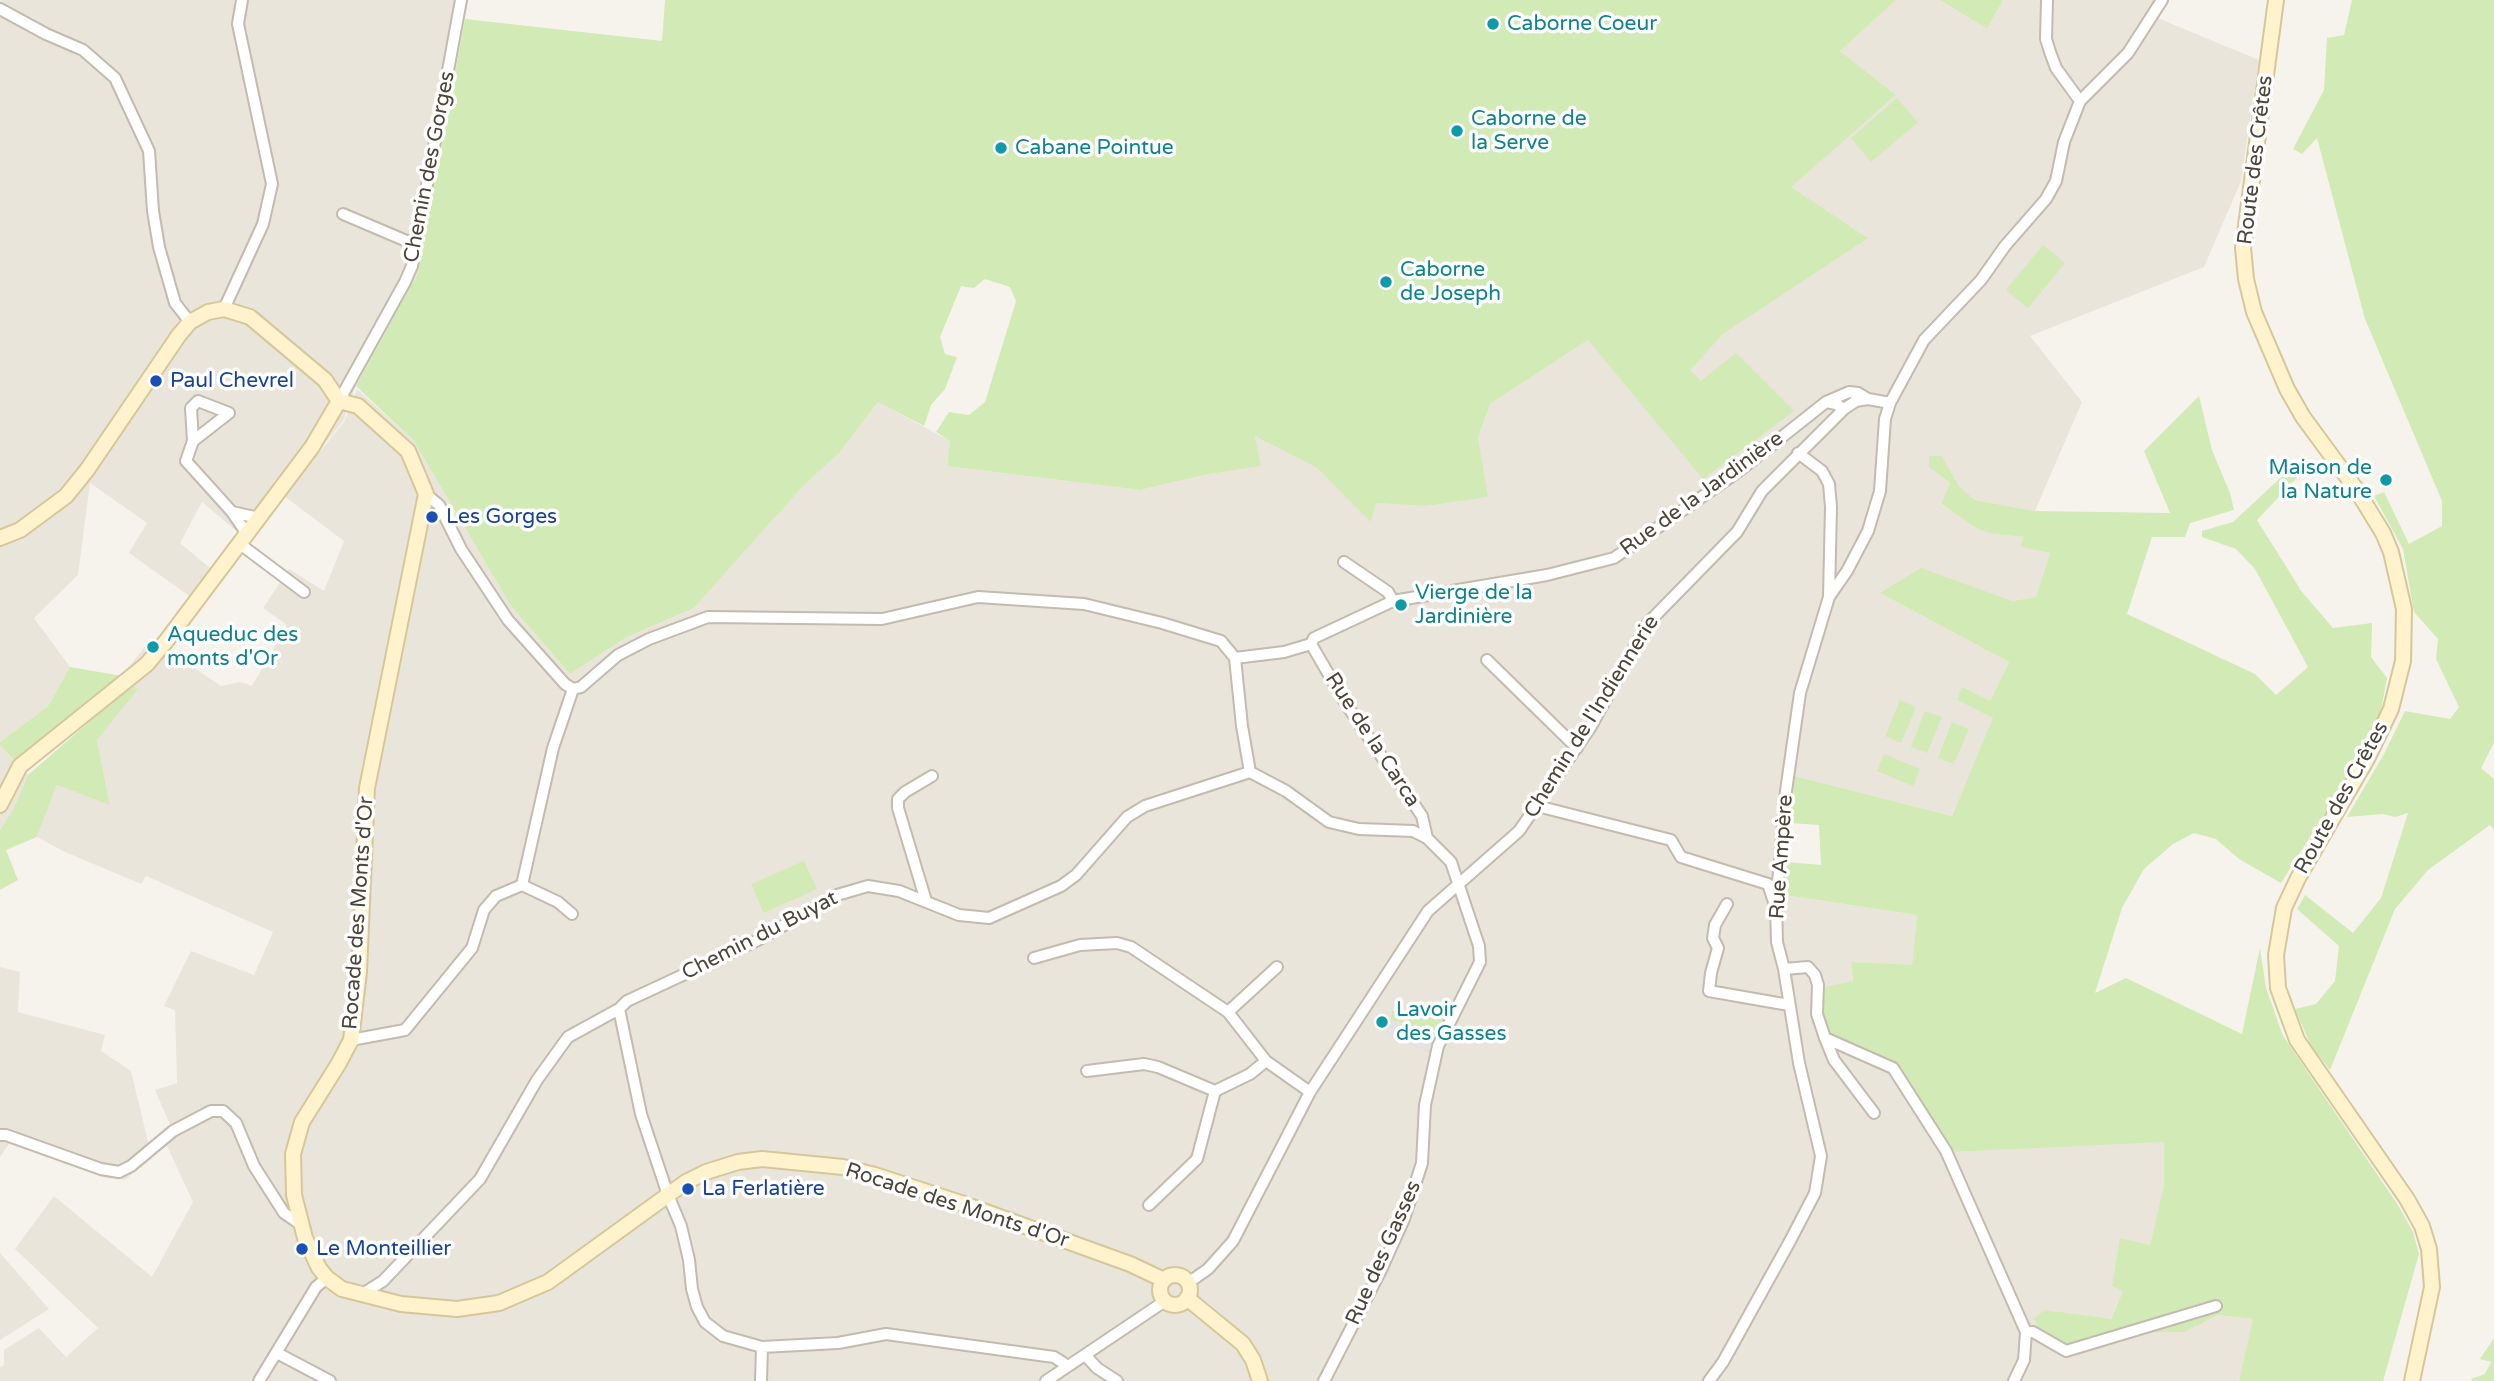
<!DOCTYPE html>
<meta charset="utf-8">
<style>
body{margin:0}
canvas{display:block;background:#f6f3ec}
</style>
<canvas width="2494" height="1381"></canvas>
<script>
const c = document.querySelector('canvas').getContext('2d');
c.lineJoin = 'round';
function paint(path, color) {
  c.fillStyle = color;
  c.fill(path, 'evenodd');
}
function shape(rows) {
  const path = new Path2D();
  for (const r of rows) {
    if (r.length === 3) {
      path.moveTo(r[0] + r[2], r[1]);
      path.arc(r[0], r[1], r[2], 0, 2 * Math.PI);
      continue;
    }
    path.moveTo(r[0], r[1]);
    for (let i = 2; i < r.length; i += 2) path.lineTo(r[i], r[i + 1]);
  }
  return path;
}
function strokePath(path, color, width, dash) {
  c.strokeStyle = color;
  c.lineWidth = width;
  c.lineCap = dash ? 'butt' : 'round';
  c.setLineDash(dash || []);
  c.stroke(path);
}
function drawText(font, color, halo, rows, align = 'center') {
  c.font = font + ' "Varela Round",sans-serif';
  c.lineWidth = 7;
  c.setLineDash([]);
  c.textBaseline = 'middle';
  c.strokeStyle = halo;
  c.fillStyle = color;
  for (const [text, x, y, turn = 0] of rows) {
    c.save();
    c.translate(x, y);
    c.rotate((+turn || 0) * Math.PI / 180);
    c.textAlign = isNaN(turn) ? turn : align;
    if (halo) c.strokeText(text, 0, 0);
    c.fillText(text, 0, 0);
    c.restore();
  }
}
paint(shape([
 [0,0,468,0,418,273,356,386,343,421,247,540,202,502,180,543,223,579,202,605,129,553,147,523,90,483,78,575,34,618,70,667,48,706,0,742],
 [1896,0,1940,0,1987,29,2003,0,2155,0,2148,14,2259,60,2241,181,2204,267,2030,336,2082,402,2035,511,1975,500,1959,486,1942,456,1929,467,1950,483,1941,505,1993,534,2025,537,2020,547,2050,553,2036,597,2012,601,1989,594,1880,593,2009,662,1990,701,1957,700,1994,718,1952,816,1795,776,1785,895,1917,915,1912,966,1851,962,1853,982,1831,1035,1900,1066,1952,1152,2164,1141,2164,1185,2150,1245,2120,1239,2123,1291,2110,1320,2045,1310,2114,1332,2185,1332,2218,1315,2254,1319,2239,1381,0,1381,0,1367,4,1365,4,1350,39,1328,66,1357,98,1328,15,1249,54,1196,152,1277,193,1202,167,1146,171,1127,155,1090,177,1083,175,1010,164,1006,191,951,254,975,273,932,146,876,141,884,63,851,37,837,57,785,110,804,97,740,137,689,122,676,151,639,221,686,240,682,252,686,287,625,263,608,289,569,324,591,344,541,284,496,344,422,357,389,414,441,511,606,570,674,627,637,694,608,804,485,839,453,878,402,950,441,947,466,1140,490,1204,475,1260,466,1255,436,1317,468,1371,521,1376,503,1427,506,1487,497,1478,438,1490,404,1588,340,1637,398,1700,381,1689,370,1723,334,1867,237,1790,187,1896,95,1840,51],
 [0,745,28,775,14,808,0,830],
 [0,967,20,972,18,1012,105,1035,101,1051,131,1071,152,1158,125,1180,105,1178,9,1144,0,1157],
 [0,1253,49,1309,0,1340]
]), '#eae5da');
paint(shape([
 [665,0,1896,0,1840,51,1896,95,1791,187,1868,238,1723,334,1690,370,1701,381,1736,353,1794,411,1703,479,1588,340,1490,404,1478,438,1488,497,1427,506,1376,503,1371,522,1317,468,1255,436,1261,466,1204,475,1140,490,947,466,950,441,936,432,949,412,969,415,985,402,1016,301,1010,287,985,279,974,288,961,286,940,337,945,354,957,357,945,389,931,405,924,426,878,402,839,453,804,485,694,608,627,637,570,674,511,606,414,441,356,386,418,273,465,19,662,41],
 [1940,0,2003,0,1987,29],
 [2352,0,2494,0,2494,743,2481,768,2494,779,2494,830,2490,825,2428,870,2395,909,2330,1070,2311,1046,2295,1009,2316,1004,2335,981,2339,946,2297,909,2305,895,2353,933,2381,898,2408,813,2395,817,2383,814,2347,817,2384,754,2405,711,2450,719,2459,707,2436,659,2438,639,2414,612,2403,549,2374,496,2384,492,2409,544,2442,526,2442,501,2365,319,2317,138,2302,154,2293,149,2324,90,2327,38,2344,35],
 [1897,98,1918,122,1871,162,1851,138],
 [2043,245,2065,263,2028,308,2006,290],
 [2199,396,2212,450,2230,493,2234,510,2190,523,2185,537,2152,537,2127,614,2255,674,2276,695,2308,667,2255,569,2236,549,2202,537,2202,531,2233,522,2305,455,2306,468,2257,520,2302,592,2333,628,2372,623,2371,657,2387,678,2381,710,2354,767,2281,883,2239,859,2216,839,2194,833,2173,844,2144,869,2122,908,2095,993,2126,978,2242,1034,2260,948,2266,988,2283,1036,2398,1205,2413,1232,2419,1254,2383,1381,2239,1381,2253,1319,2218,1315,2185,1332,2114,1332,2066,1346,2040,1331,2034,1318,2045,1310,2111,1319,2123,1291,2112,1286,2120,1238,2150,1245,2164,1185,2164,1142,1952,1152,1900,1066,1830,1035,1822,1009,1825,987,1853,981,1851,962,1912,965,1917,915,1785,895,1787,862,1821,865,1819,825,1790,823,1795,776,1952,816,1993,718,1957,700,1962,687,1990,701,2009,662,1880,593,1921,568,2012,601,2036,597,2050,553,2020,547,2024,537,1993,534,1978,529,1941,504,1950,483,1929,467,1929,456,1942,456,1959,486,1975,500,2035,511,2170,513,2144,451],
 [70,667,122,676,15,761,0,745,0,742,48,706],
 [132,685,138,689,97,740,110,805,57,785,37,837,6,850,18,880,0,890,0,830,14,808,28,775],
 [1900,700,1916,707,1901,743,1885,736],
 [1925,711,1942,717,1927,753,1911,747],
 [1952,722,1969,729,1954,764,1938,758],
 [1884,754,1920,769,1913,786,1877,771],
 [804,861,817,889,764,913,751,884],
 [1392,1011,1448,1020,1442,1032,1391,1020],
 [2494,1338,2494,1381,2472,1381,2471,1379,2485,1374,2491,1362,2480,1359]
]), '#d2eab5');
paint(shape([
 [1391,1020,1442,1032,1431,1053,1385,1035]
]), '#e5e3e0');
const street = shape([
 [2047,0,2046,39,2050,52,2056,68,2080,101],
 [0,9,46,34,83,50,115,78,149,151,153,211,159,247,175,303,190,322],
 [343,214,416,245],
 [224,309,263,224,272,184,238,24,242,0],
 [339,401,405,282,412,266,461,0],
 [1844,409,1836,404,1826,402,1849,392,1858,393,1868,399],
 [193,441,191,408,198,401,229,413,193,441,186,461,232,512,247,534],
 [1798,453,1822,471,1829,484,1831,507,1829,597],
 [426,494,439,505,461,549,508,620,565,684,573,689,581,687,618,655,649,639,708,617,882,619,978,597,1084,604,1162,623,1221,641,1235,658],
 [232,512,259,518],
 [240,544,304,592],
 [1344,562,1388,592,1393,601],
 [1311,644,1346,704,1422,816,1427,838],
 [1235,658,1242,726,1250,772,1286,791,1329,822,1359,829,1413,831,1427,838,1451,862,1479,946,1480,962,1438,1046,1425,1105,1422,1163,1404,1219,1380,1272,1324,1381],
 [1235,658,1284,652,1311,644,1314,638,1393,601,1547,575,1614,558,1739,471,1826,402],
 [1487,660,1577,748],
 [1539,804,1545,808,1671,840,1681,857,1768,884,1775,905],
 [522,885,558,902,572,914],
 [926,901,898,808,898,799,905,792,932,776],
 [1727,904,1715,925,1713,938,1718,948,1711,973,1709,991,1789,1005],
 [1034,958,1080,945,1117,943,1131,947,1228,1012,1266,1061,1310,1092],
 [1784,969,1808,967,1815,975,1818,985,1817,1014,1825,1038,1893,1068,1946,1151,2026,1332,2024,1360,2014,1381],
 [619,1009,641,1114,668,1195,681,1226,689,1260,692,1289,697,1307,705,1322,723,1336,762,1347,838,1343,886,1334,1054,1357,1068,1366],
 [1228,1012,1277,967],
 [1825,1038,1834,1060,1874,1113],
 [351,1040,405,1030,472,948,484,910,496,896,522,885,553,748,573,689],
 [1087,1071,1144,1064,1158,1067,1215,1091,1250,1074,1266,1061],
 [0,1135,6,1135,101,1169,119,1172,131,1166,173,1131,211,1111,223,1111,236,1123,254,1166,284,1213,300,1224],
 [1149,1205,1197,1159,1215,1091],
 [1188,1283,1208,1269,1233,1241,1310,1092,1428,911,1519,831,1590,728,1648,623,1737,532,1762,491,1844,409,1856,401,1868,399,1890,403],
 [361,1295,383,1281,480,1179,537,1080,568,1037,619,1009,627,1001,758,940,837,895,868,886,899,891,959,915,989,918,1061,886,1076,875,1127,817,1145,806,1250,772],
 [2026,1332,2033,1332,2066,1351,2216,1306],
 [277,1353,330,1381],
 [1085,1355,1097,1368,1117,1381],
 [259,1381,316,1287,327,1278],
 [761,1381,762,1347],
 [1046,1381,1165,1301],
 [1709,1381,1723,1362,1790,1241,1815,1193,1821,1156,1799,1063,1784,969,1777,942,1776,905,1786,791,1800,693,1829,597,1847,571,1868,531,1880,491,1885,419,1890,403,1924,340,1981,280,2005,246,2046,199,2056,181,2064,142,2080,101,2128,53,2162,0]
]);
const secondary = shape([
 [2276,0,2243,248,2246,279,2254,312,2287,389,2303,417,2356,489,2383,533,2391,552,2404,609,2403,661,2391,709,2367,759,2298,878,2284,908,2276,955,2278,988,2297,1040,2407,1199,2422,1226,2429,1249,2432,1287,2412,1381],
 [0,538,20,530,66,496,87,470,179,335,190,322,208,312,224,309,250,317,325,380,339,401,358,406,408,451,426,494,367,788,359,972,351,1040,339,1063,302,1122,293,1154,294,1195,305,1238,319,1268,327,1278,342,1289,401,1304,457,1309,499,1303,548,1282,686,1182,706,1172,738,1162,762,1159,843,1167,875,1175,964,1204,1130,1264,1164,1280],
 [0,805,20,766,147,664,167,640,312,447,339,401],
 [1175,1290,15],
 [1187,1298,1243,1344,1253,1360,1260,1381]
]);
strokePath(street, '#c2bbae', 14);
strokePath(secondary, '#d6c79b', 18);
strokePath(street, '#fff', 10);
strokePath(secondary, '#fff3cd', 14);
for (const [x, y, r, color] of [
 [1493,24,7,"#0f9aa8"],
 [1457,131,7,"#0f9aa8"],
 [1001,148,7,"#0f9aa8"],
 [1386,282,7,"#0f9aa8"],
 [156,381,7,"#1a4fb4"],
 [2386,480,7,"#0f9aa8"],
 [432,517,7,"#1a4fb4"],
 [1401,605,7,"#0f9aa8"],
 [153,647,7,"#0f9aa8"],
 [1382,1022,7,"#0f9aa8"],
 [688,1189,7,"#1a4fb4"],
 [302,1249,7,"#1a4fb4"]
]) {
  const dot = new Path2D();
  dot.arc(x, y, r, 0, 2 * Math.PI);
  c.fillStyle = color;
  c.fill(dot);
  strokePath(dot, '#fff', 2.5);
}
drawText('21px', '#0d838f', '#fff', [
 ["Caborne Coeur",1507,24],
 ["Caborne de",1471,119],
 ["la Serve",1471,143],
 ["Cabane Pointue",1015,148],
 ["Caborne",1400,270],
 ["de Joseph",1400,294],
 ["Maison de",2372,468,"right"],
 ["la Nature",2372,492,"right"],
 ["Vierge de la",1415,593],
 ["Jardinière",1415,617],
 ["Aqueduc des",167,635],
 ["monts d'Or",167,659],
 ["Lavoir",1396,1010],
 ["des Gasses",1396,1034]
], 'left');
drawText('21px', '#4b4439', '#fff', [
 ["Route des Crêtes",2256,160,-83],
 ["Chemin des Gorges",430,167,-79],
 ["Rue de la Jardinière",1702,494,-36],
 ["Chemin de l'Indiennerie",1592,717,-58],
 ["Rue de la Carca",1372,740,57],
 ["Route des Crêtes",2342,798,-61],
 ["Rue Ampère",1782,857,-86],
 ["Rocade des Monts d'Or",359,913,-86],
 ["Chemin du Buyat",760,936,-27],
 ["Rocade des Monts d'Or",957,1206,18],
 ["Rue des Gasses",1384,1253,-66]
]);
drawText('21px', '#164399', '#fff', [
 ["Paul Chevrel",170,381],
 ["Les Gorges",446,517],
 ["La Ferlatière",702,1189],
 ["Le Monteillier",316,1249]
], 'left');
</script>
